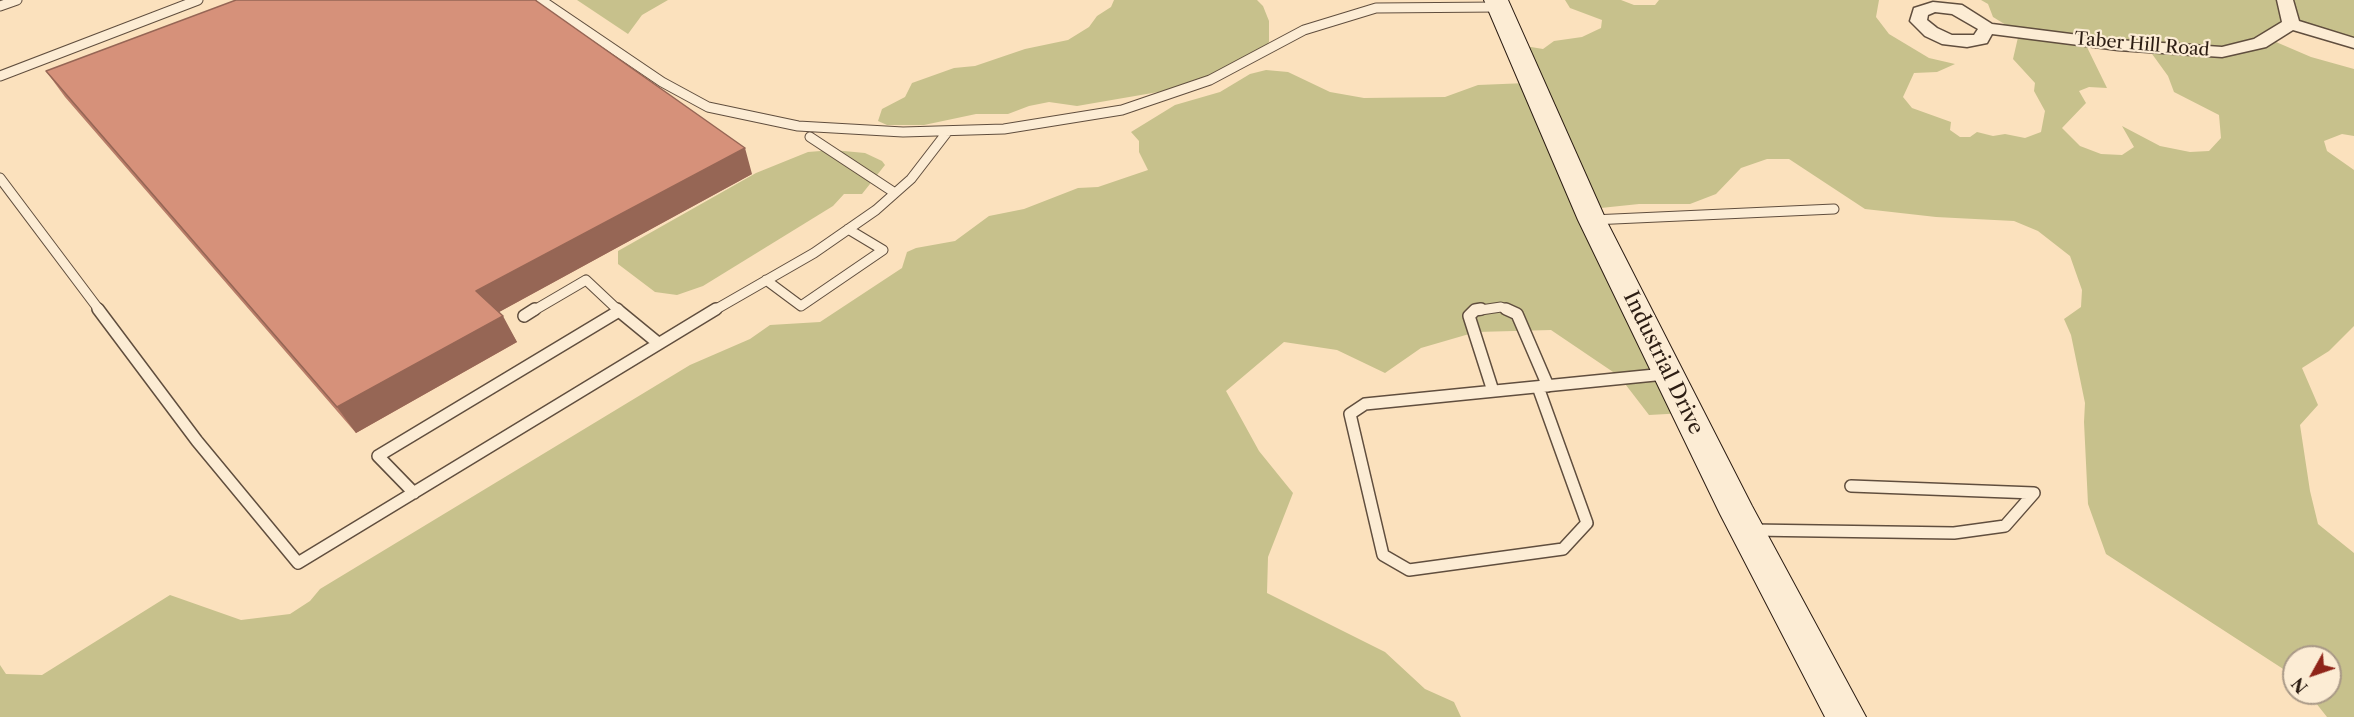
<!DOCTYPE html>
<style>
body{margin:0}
#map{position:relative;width:2354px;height:717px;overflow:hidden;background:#fbe1bd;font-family:"Libre Caslon Text",serif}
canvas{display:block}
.north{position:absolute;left:2282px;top:645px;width:60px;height:60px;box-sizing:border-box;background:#fcecd4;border:2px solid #a99987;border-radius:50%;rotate:230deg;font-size:16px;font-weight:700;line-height:24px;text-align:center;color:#2c1d13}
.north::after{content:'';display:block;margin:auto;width:21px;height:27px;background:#8f2418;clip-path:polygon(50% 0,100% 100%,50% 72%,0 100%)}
</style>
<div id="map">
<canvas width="2354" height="717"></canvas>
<div class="north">N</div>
</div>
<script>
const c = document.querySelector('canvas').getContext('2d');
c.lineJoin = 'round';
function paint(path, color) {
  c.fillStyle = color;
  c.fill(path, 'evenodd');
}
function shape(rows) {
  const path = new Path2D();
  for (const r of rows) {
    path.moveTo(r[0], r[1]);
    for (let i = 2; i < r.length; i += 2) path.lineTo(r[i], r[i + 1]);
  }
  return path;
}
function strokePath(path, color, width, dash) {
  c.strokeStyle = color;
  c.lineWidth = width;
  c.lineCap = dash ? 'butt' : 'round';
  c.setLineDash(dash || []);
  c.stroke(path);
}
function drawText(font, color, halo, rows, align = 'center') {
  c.font = font + ' "Libre Caslon Text",serif';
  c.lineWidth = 4.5;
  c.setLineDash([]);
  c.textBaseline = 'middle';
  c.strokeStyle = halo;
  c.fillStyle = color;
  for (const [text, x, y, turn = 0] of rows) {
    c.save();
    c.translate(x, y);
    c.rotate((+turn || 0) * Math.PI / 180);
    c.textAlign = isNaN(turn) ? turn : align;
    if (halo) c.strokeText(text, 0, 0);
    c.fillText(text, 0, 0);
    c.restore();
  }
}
paint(shape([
 [577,0,668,0,642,15,628,34],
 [1114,0,1257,0,1263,6,1269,21,1269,42,1261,52,1231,68,1164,91,1077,106,1049,102,1029,106,1008,114,976,114,924,125,887,125,878,121,882,109,905,97,912,83,954,68,975,66,1025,49,1068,40,1089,27,1097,16,1111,7],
 [1565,0,1621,0,1634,5,1655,5,1659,0,1879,0,1876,17,1889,34,1929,58,1955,64,1937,72,1914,73,1903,97,1912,108,1951,122,1950,130,1960,137,1970,137,1977,132,1993,136,2005,134,2025,138,2041,132,2045,111,2034,91,2035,83,2013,59,2019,33,1993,17,1988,4,1981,0,2354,0,2354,44,2292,26,2269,39,2311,57,2354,69,2354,136,2342,134,2324,141,2327,151,2354,170,2354,326,2329,351,2302,368,2318,405,2300,425,2310,491,2318,524,2354,553,2354,717,2327,717,2308,693,2330,693,2330,657,2294,657,2294,676,2106,554,2088,504,2084,422,2085,403,2071,335,2064,319,2081,307,2082,290,2070,256,2038,231,2014,221,1936,217,1865,209,1789,159,1767,159,1741,168,1716,194,1690,204,1639,204,1591,209,1685,413,1649,415,1619,376,1551,330,1476,332,1421,348,1385,373,1337,350,1284,342,1226,391,1259,451,1293,493,1268,557,1267,593,1385,652,1425,689,1454,702,1461,717,0,717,0,665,6,674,42,675,170,595,241,620,290,614,310,601,320,589,690,365,750,339,770,325,820,322,902,268,907,252,916,248,955,241,989,216,1024,209,1078,188,1098,187,1148,170,1139,152,1139,141,1131,132,1175,105,1220,92,1250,74,1266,70,1288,72,1330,92,1364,98,1445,97,1478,85,1527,83,1513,44,1543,49,1554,41,1582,37,1601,28,1602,20,1570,8],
 [2083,39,2147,47,2168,76,2174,92,2219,115,2221,138,2209,151,2190,152,2160,146,2122,126,2134,147,2122,155,2101,154,2080,146,2062,128,2086,103,2079,91,2089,87,2107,88],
 [833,150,865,153,882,161,885,165,862,194,844,194,833,206,703,286,677,295,655,292,618,264,618,251,756,173,808,152]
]), '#c7c18c');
const laneFar1 = shape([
 [541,0,662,82,708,107,798,126,903,132,1004,129,1122,110,1210,80,1304,30,1376,8,1499,7],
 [0,6,17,0],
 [0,76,198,0],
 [810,137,895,193],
 [0,178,100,311],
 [1592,220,1834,209],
 [766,280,801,306,883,250,848,229],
 [533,311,586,280,619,311],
 [713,311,814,253,876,210,911,179,948,131],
 [1474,311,1501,307,1510,311]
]);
const lane = shape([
 [98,309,197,441,298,563,716,309],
 [617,309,619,311],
 [1481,309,1475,310,1469,316,1493,391],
 [1506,309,1517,314,1548,386],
 [524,316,535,309],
 [1538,387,1587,523,1563,549,1409,570,1383,555,1350,414,1365,404,1665,374],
 [414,493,378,456,619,311,658,343],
 [1752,530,1954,533,2005,526,2034,493,1851,486]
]);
const street = shape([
 [2277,0,2293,0,2299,21,2354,38,2354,48,2293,30,2266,47,2222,57,2118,50,1992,34,1987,43,1967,47,1942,44,1925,36,1910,21,1914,8,1933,2,1962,5,1992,24,2118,40,2222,47,2254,39,2282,22,2277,0],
 [1935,12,1952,14,1978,29,1974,35,1952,35,1937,28,1927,20,1928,15,1935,12]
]);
const secondary = shape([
 [1484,0,1508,0,1606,220,1752,506,1866,717,1825,717,1720,514,1578,220,1484,0]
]);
strokePath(laneFar1, '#604e3e', 11);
strokePath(lane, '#604e3e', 14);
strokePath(street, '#604e3e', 3);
strokePath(secondary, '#2c1d13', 2);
strokePath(laneFar1, '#fcecd4', 9);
strokePath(lane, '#fcecd4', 11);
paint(street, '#fcecd4');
paint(secondary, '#fcecd4');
paint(shape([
 [46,71,752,174,499,312,517,342,356,433,65,97]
]), '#b87d69');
paint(shape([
 [745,148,752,174,490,317,476,291],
 [503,316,517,342,356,433,337,407]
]), '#966655');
const building = shape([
 [236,0,535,0,745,148,476,291,503,316,337,407,46,71,236,0]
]);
paint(building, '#d6917a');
strokePath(building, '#966655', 1.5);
drawText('18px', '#2c1d13', '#fcecd4', [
 ["Taber Hill Road",2142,45,5]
]);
drawText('21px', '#2c1d13', '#fcecd4', [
 ["Industrial Drive",1663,363,64]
]);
</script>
